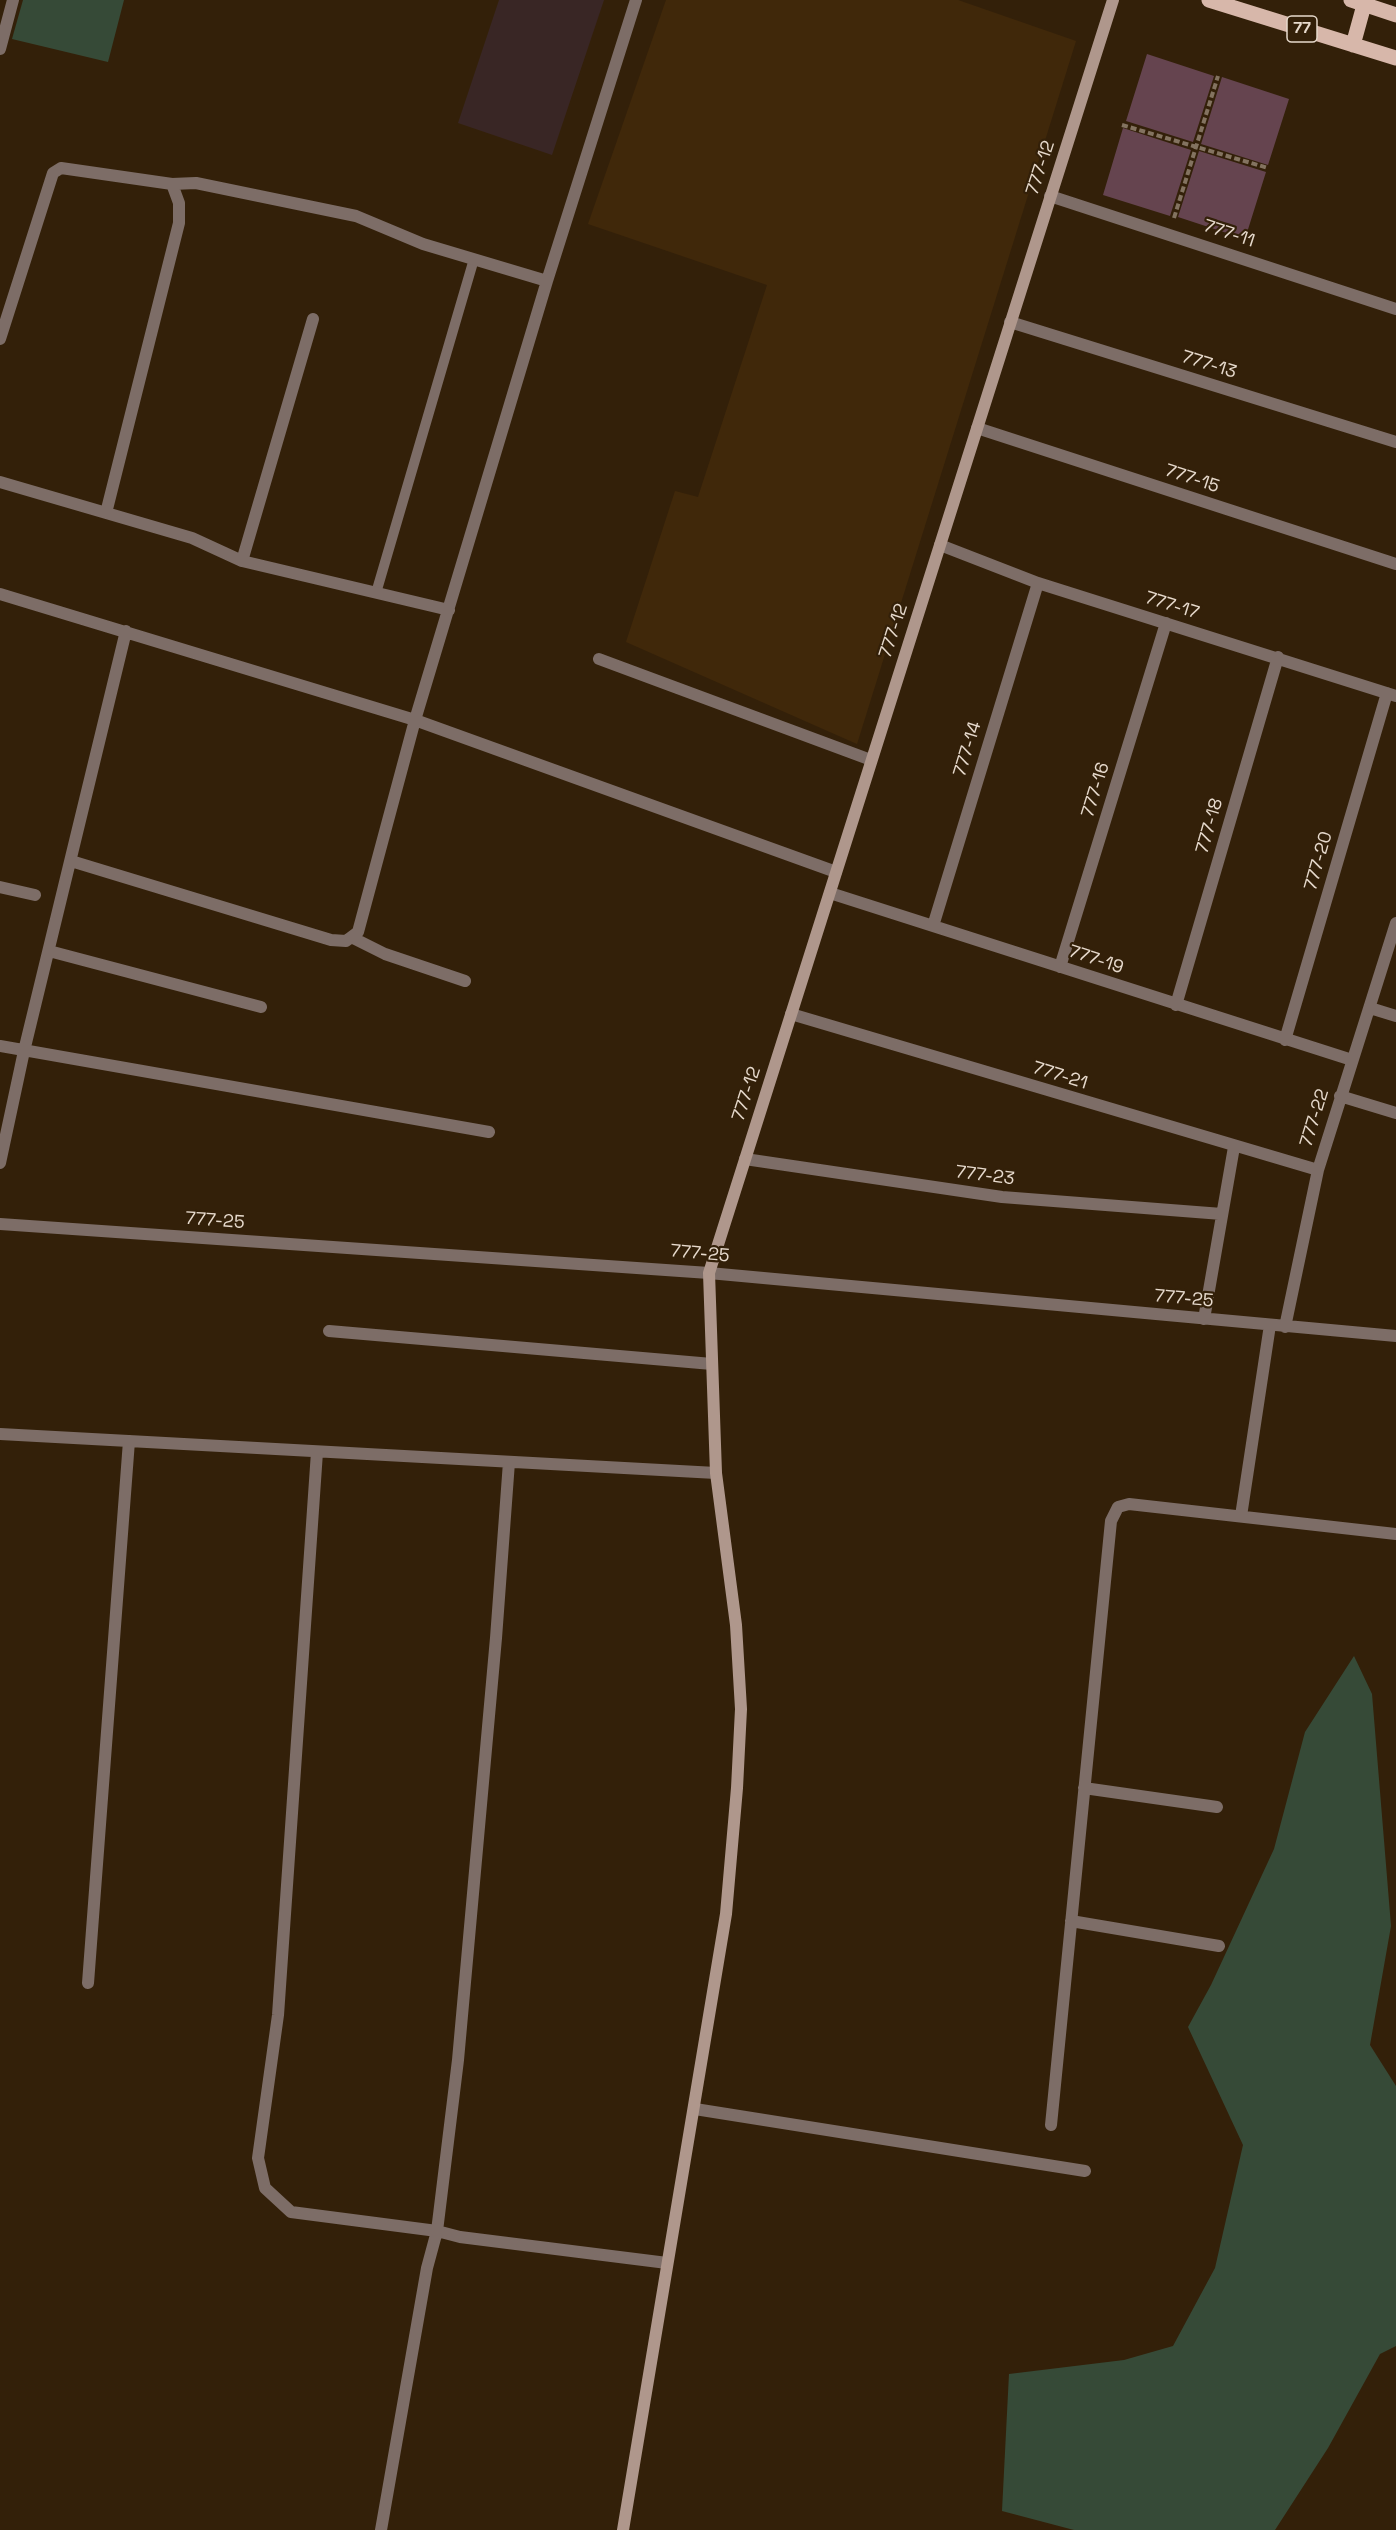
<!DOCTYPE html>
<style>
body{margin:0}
canvas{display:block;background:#332009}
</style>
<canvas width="1396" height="2530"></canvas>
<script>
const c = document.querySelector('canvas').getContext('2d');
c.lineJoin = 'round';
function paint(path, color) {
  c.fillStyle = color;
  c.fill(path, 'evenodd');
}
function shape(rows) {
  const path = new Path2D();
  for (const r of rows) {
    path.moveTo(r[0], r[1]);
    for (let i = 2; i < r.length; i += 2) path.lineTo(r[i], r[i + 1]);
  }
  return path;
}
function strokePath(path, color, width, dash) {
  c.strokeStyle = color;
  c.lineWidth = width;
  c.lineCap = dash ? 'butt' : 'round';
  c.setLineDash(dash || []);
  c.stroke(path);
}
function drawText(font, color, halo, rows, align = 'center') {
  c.font = font + ' "Space Grotesk",sans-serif';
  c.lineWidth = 4.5;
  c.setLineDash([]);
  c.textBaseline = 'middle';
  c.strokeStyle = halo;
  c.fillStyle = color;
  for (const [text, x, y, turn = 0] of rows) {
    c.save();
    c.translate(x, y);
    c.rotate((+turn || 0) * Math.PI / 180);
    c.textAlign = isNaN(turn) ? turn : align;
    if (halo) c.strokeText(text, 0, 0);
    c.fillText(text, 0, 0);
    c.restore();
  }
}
paint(shape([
 [666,0,958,0,1076,41,857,744,626,642,675,491,698,497,767,285,588,224]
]), '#40280a');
paint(shape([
 [499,0,604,0,552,155,458,123]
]), '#392625');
paint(shape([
 [23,0,124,0,108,62,12,39],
 [1354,1656,1372,1694,1391,1926,1370,2045,1396,2086,1396,2346,1380,2354,1328,2448,1275,2530,1074,2530,1002,2511,1009,2374,1124,2360,1173,2346,1215,2268,1243,2145,1188,2027,1211,1985,1274,1849,1305,1732]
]), '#364a37');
paint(shape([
 [1147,54,1214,76,1193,142,1126,121],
 [1222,77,1289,99,1268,165,1201,144],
 [1123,128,1191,150,1170,216,1103,195],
 [1199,151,1266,172,1245,239,1178,217]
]), '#65444f');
strokePath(shape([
 [1122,125,1268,168],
 [1174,218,1218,76]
]), '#837360', 4, [6, 3]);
strokePath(shape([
 [376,593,474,259]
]), '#7d6d67', 10);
strokePath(shape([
 [0,49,13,0],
 [1050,196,1396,309],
 [1010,322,1396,442],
 [0,339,53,173,61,168,172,184,196,183,356,216,423,244,547,281],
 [977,428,1396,564],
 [0,482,192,538,242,561,449,610],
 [106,513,179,223,179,203,172,184],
 [940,545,1038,583,1396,696],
 [242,561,313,319],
 [0,594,415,720,836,872],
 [599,659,871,760],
 [71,861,331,940,346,941,358,932,415,720,547,281,636,0],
 [0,887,35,895],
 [830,893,1352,1060],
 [933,926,1038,583],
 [353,938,385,954,465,981],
 [49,951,261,1007],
 [1060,967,1166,623],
 [1176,1005,1278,657],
 [1370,1008,1396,1016],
 [791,1014,1318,1170],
 [1285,1040,1387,693],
 [0,1046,489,1132],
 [1340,1096,1396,1113],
 [745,1159,1002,1197,1222,1214],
 [0,1163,24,1051,126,631],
 [0,1224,709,1273,1396,1336],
 [1204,1319,1234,1147],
 [1285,1327,1318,1170,1396,923],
 [329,1331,712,1364],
 [0,1434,716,1473],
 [317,1452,278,2015,258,2158,265,2188,291,2212,437,2231,427,2268,381,2530],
 [509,1462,496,1638,458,2060,437,2231,460,2237,667,2263],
 [1241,1516,1270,1325],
 [1084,1788,1217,1807],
 [1071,1921,1219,1946],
 [88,1983,129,1441],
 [695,2109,1085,2171],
 [1051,2125,1111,1521,1118,1507,1129,1504,1396,1534]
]), '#7d6d67', 12);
strokePath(shape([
 [623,2530,726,1914,737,1788,741,1709,736,1625,716,1473,709,1273,1113,0]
]), '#af978c', 12);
strokePath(shape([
 [1209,0,1396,58],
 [1351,0,1396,15],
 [1353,45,1364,5]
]), '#d7b7aa', 15);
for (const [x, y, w] of [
 [1302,29,30]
]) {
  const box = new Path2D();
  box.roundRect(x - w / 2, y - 13, w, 26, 4.5);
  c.fillStyle = '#332009';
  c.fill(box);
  strokePath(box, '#e7dacd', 1.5);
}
drawText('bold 16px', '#e7dacd', null, [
 ["77",1302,29]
]);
drawText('18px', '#e7dacd', '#332009', [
 ["777-12",1041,168,-72],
 ["777-11",1229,234,18],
 ["777-13",1209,365,17],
 ["777-15",1192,479,18],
 ["777-17",1172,606,17],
 ["777-12",894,631,-72],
 ["777-14",968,749,-73],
 ["777-16",1096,790,-73],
 ["777-18",1210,826,-74],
 ["777-20",1319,861,-74],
 ["777-19",1096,960,18],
 ["777-21",1060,1076,17],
 ["777-12",747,1094,-72],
 ["777-22",1315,1118,-73],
 ["777-23",985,1176,7],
 ["777-25",215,1221,4],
 ["777-25",700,1254,5],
 ["777-25",1184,1299,5]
]);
</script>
